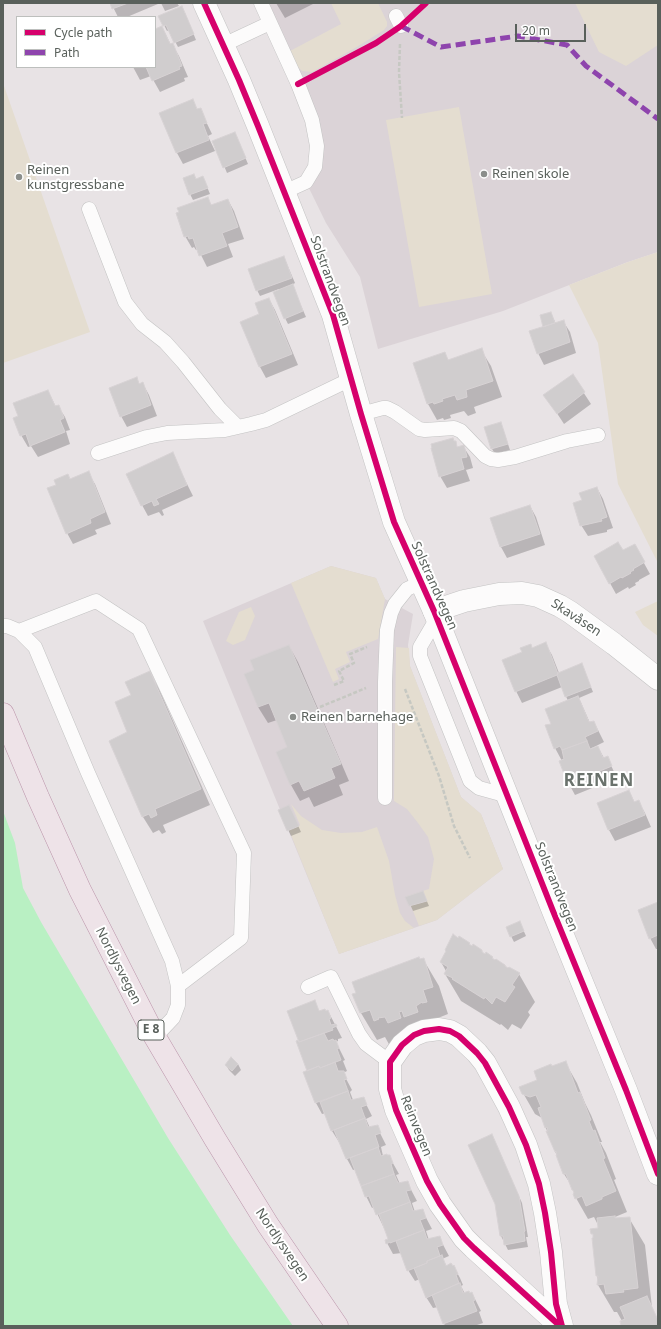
<!DOCTYPE html>
<meta charset="utf-8">
<style>
body{margin:0}
#map{position:relative;width:661px;height:1329px;overflow:hidden;background:#e8e3e5;font-family:"Noto Sans",sans-serif}
canvas{display:block}
.frame{position:absolute;inset:0;border:4px solid #59605b;pointer-events:none}
.legend{position:absolute;left:16px;top:16px;width:140px;height:52px;box-sizing:border-box;background:#fff;border:1px solid #bdbfbd;margin:0;padding:5px 7px;list-style:none;font-size:12px;color:#59605b}
.legend li{display:flex;align-items:center;gap:8px;height:20px}
.legend b{width:20px;border:1px solid #bdbfbd}
.scale{position:absolute;left:515px;top:24px;width:71px;height:18px;box-sizing:border-box;border:2px solid #59605b;border-top:0;padding-left:5px;font-size:12px;line-height:14px;white-space:nowrap;color:#59605b;-webkit-text-stroke:3px #fff;paint-order:stroke}
</style>
<div id="map">
<canvas width="661" height="1329"></canvas>
<div class="frame"></div>
<ul class="legend">
<li><b style="height:5px;background:#d6006c"></b>Cycle path</li>
<li><b style="height:5px;background:#8e44ad"></b>Path</li>
</ul>
<div class="scale">20 m</div>
</div>
<script>
const c = document.querySelector('canvas').getContext('2d');
c.lineJoin = 'round';
function paint(path, color) {
  c.fillStyle = color;
  c.fill(path, 'evenodd');
}
function shape(rows) {
  const path = new Path2D();
  for (const r of rows) {
    path.moveTo(r[0], r[1]);
    for (let i = 2; i < r.length; i += 2) path.lineTo(r[i], r[i + 1]);
  }
  return path;
}
function strokePath(path, color, width, dash) {
  c.strokeStyle = color;
  c.lineWidth = width;
  c.lineCap = dash ? 'butt' : 'round';
  c.setLineDash(dash || []);
  c.stroke(path);
}
function drawText(font, color, halo, rows, align = 'center') {
  c.font = font + ' "Noto Sans",sans-serif';
  c.lineWidth = 4;
  c.setLineDash([]);
  c.textBaseline = 'middle';
  c.strokeStyle = halo;
  c.fillStyle = color;
  for (const [text, x, y, turn = 0] of rows) {
    c.save();
    c.translate(x, y);
    c.rotate((+turn || 0) * Math.PI / 180);
    c.textAlign = isNaN(turn) ? turn : align;
    if (halo) c.strokeText(text, 0, 0);
    c.fillText(text, 0, 0);
    c.restore();
  }
}
paint(shape([
 [261,3,658,3,658,252,628,262,503,311,378,349,360,277,326,223,306,182,317,147],
 [331,566,376,578,385,599,413,614,408,645,410,666,461,797,481,814,503,869,437,920,339,954,203,621]
]), '#dbd3d7');
paint(shape([
 [331,3,378,3,387,22,387,26,384,30,355,48,312,72,302,71,296,65,290,51,341,24],
 [575,3,658,3,658,45,626,66,599,52],
 [3,83,90,332,3,363],
 [459,107,492,294,419,307,386,120],
 [658,252,658,563,618,484,598,343,569,285,628,262],
 [331,566,376,578,385,599,378,639,346,652,350,662,335,669,339,679,333,682,291,583],
 [658,601,658,636,643,625,635,612],
 [251,607,255,616,245,640,233,645,226,641,239,612],
 [396,647,409,648,410,666,461,797,481,814,503,869,437,920,419,926,407,896,429,889,434,859,428,837,418,823,407,809,394,801],
 [291,804,301,816,322,830,341,833,362,832,377,827,389,861,395,895,400,913,405,921,414,928,339,954,289,830,300,825]
]), '#e4ddd0');
paint(shape([
 [3,811,15,843,23,888,41,922,168,1138,230,1235,293,1326,3,1326]
]), '#b9f0c3');
paint(shape([
 [111,3,157,3,158,4,127,17,118,17],
 [161,3,177,3,179,6,165,11],
 [276,3,315,3,285,18],
 [185,13,196,40,178,47,169,30,167,31,160,17],
 [162,27,171,45,172,44,179,56,188,77,184,78,185,81,160,92,151,76,140,80,133,67,155,67,155,30],
 [200,109,212,134,208,136,215,151,183,164,177,153,160,113],
 [237,138,248,164,227,173,214,142],
 [203,177,210,194,193,200,190,194,196,180],
 [207,198,212,206,228,200,234,211,244,239,228,244,233,257,207,267,198,249,196,250,194,247,192,248,185,236],
 [284,257,295,283,292,285,306,317,288,324,285,318,279,289,260,296,257,290],
 [269,299,275,310,298,365,266,378,260,367,261,314],
 [551,313,556,324,563,321,570,332,576,353,544,365,538,353],
 [481,350,491,366,502,397,474,407,476,413,468,416,464,411,450,415,451,418,444,420,443,418,437,420,428,404,417,373,444,353,449,361],
 [572,375,591,404,564,424,545,395],
 [137,379,140,385,143,384,149,395,157,416,127,427,121,416],
 [48,391,56,407,58,406,65,417,70,430,66,431,70,444,38,457,31,446,28,447,21,435,20,416],
 [500,423,503,429,510,450,495,454,492,449,485,428],
 [454,442,458,448,463,446,470,457,473,468,466,470,470,481,447,488,440,476],
 [172,454,193,496,162,510,164,515,162,516,159,512,148,516,142,505],
 [88,473,95,484,111,524,95,530,97,534,73,544,67,533,70,480],
 [597,488,603,499,613,528,607,530,607,532,588,536,581,525,583,501],
 [530,506,536,517,545,545,507,558,501,547,491,518],
 [634,545,650,574,639,580,639,581,635,583,636,585,629,589,628,587,616,594,595,556,623,552],
 [545,643,552,655,559,673,584,670,593,692,579,698,590,723,594,722,604,742,592,748,593,749,598,747,604,758,607,757,617,778,575,795,569,784,562,761,555,748,552,724,568,701,562,687,522,703,516,691,532,649],
 [289,646,298,662,349,781,339,785,343,795,314,807,309,797,300,801,291,785,289,748,277,720,268,723,258,707,245,675,255,671],
 [150,673,159,689,210,805,163,825,166,832,162,834,159,830,153,833,143,817,110,741,129,733,132,696],
 [629,791,635,803,639,802,645,813,651,827,615,841,609,830,598,803],
 [289,806,301,832,291,836,279,810],
 [423,892,429,906,413,911,407,897],
 [658,904,658,949,656,949,650,938],
 [522,927,526,936,514,942,511,936],
 [472,947,482,951,483,954,492,958,493,960,505,965,506,968,519,974,535,1002,528,1012,530,1015,521,1029,512,1024,508,1030,501,1024,500,1025,461,1001,445,974,446,971,441,962],
 [423,959,439,986,448,1014,438,1018,442,1029,391,1048,385,1037,377,1040,361,1013,420,960],
 [314,1002,320,1012,328,1011,342,1038,338,1039,338,1041,336,1042,345,1060,343,1061,347,1071,343,1073,352,1090,350,1092,353,1100,363,1098,372,1116,366,1119,370,1128,377,1127,386,1145,381,1147,383,1156,389,1156,399,1174,396,1175,400,1184,407,1182,417,1201,412,1203,415,1212,422,1210,432,1229,426,1231,429,1240,439,1237,449,1256,442,1259,447,1266,454,1267,460,1278,463,1285,461,1286,465,1294,472,1293,481,1311,479,1312,483,1323,474,1326,445,1326,438,1307,433,1308,426,1297,420,1279,415,1281,408,1270,402,1253,393,1254,387,1243,390,1239,383,1226,374,1207,372,1208,366,1196,356,1169,353,1170,347,1159,340,1141,339,1142,332,1131,326,1113,322,1114,316,1103,304,1072,308,1071,297,1042,299,1041],
 [565,1062,577,1083,585,1103,591,1115,602,1142,600,1142,606,1153,616,1179,614,1180,627,1212,615,1217,616,1219,629,1218,645,1245,652,1307,658,1321,658,1326,623,1326,622,1321,617,1312,614,1312,598,1285,594,1239,592,1230,599,1229,599,1227,594,1217,588,1219,576,1198,571,1185,564,1174,542,1118,535,1114,523,1093,552,1067],
 [238,1064,241,1070,235,1076,229,1070,226,1065],
 [494,1141,522,1203,528,1237,526,1237,528,1247,508,1250,501,1236]
]), '#0003');
const building = shape([
 [110,3,128,3,112,9,110,3],
 [182,6,194,34,174,43,166,25,163,26,158,16,182,6],
 [162,26,170,44,173,43,182,66,179,67,180,69,152,81,146,67,155,67,155,29,162,26],
 [193,99,197,109,201,108,207,123,203,124,209,140,176,153,159,113,193,99],
 [235,132,246,158,223,168,212,141,235,132],
 [194,174,196,179,203,176,208,188,189,195,183,178,194,174],
 [208,197,211,205,228,199,238,227,222,233,227,246,199,256,193,238,189,239,188,236,184,237,176,213,179,212,177,208,208,197],
 [284,256,292,278,256,291,248,269,284,256],
 [293,284,303,311,284,319,273,292,293,284],
 [269,298,292,354,259,367,240,322,259,314,255,303,269,298],
 [551,312,555,323,543,327,540,315,551,312],
 [564,320,570,342,537,354,529,331,564,320],
 [482,348,493,381,466,390,467,397,457,400,455,395,442,399,443,401,434,404,433,402,427,404,413,363,445,352,448,360,482,348],
 [573,374,585,392,557,414,543,395,573,374],
 [137,377,139,384,143,382,151,405,120,417,109,388,137,377],
 [48,390,55,406,59,405,64,418,60,420,65,432,30,446,26,434,20,436,13,418,18,416,13,403,48,390],
 [501,422,508,444,491,449,484,427,501,422],
 [453,438,454,441,456,441,457,447,464,445,467,457,461,458,464,469,439,477,431,448,432,448,431,444,453,438],
 [173,452,187,485,156,499,159,504,154,506,152,501,141,506,126,474,173,452],
 [89,471,105,512,90,519,91,523,66,534,47,488,56,485,54,480,68,474,70,479,89,471],
 [597,487,607,517,601,519,602,521,580,526,573,503,582,500,579,493,597,487],
 [530,505,540,534,500,547,490,518,530,505],
 [618,542,623,550,635,544,645,562,633,569,634,570,630,572,631,573,622,578,621,577,609,584,594,556,618,542],
 [546,642,558,674,557,675,515,692,502,660,522,652,520,648,531,644,532,648,546,642],
 [289,645,341,764,331,768,335,778,304,791,299,781,290,785,276,752,287,747,269,703,258,707,244,674,254,670,250,660,289,645],
 [582,663,591,687,565,697,557,675,558,673,582,663],
 [150,671,201,789,155,809,157,815,151,818,149,814,142,817,109,741,127,732,115,702,131,695,125,682,150,671],
 [578,696,589,722,594,721,598,731,585,737,587,741,562,750,560,746,554,749,545,725,551,724,545,709,578,696],
 [587,741,590,749,598,746,603,758,608,756,612,766,568,784,559,761,564,759,562,750,587,741],
 [629,790,634,802,639,800,645,815,608,830,597,803,629,790],
 [289,805,299,826,287,831,278,810,289,805],
 [423,891,427,901,409,906,405,897,423,891],
 [658,902,658,935,649,939,638,910,658,902],
 [520,921,524,931,510,937,506,927,520,921],
 [453,934,458,938,459,936,470,943,469,944,472,946,473,944,482,950,482,952,485,954,486,952,493,957,492,958,495,960,496,959,505,965,505,966,508,968,509,967,520,973,512,985,515,987,505,1002,496,997,492,1004,485,997,484,999,452,979,453,978,444,974,448,967,440,962,446,951,445,950,453,934],
 [419,957,420,959,424,958,433,987,423,990,427,1002,422,1003,422,1002,416,1006,418,1012,404,1017,402,1011,399,1012,401,1018,388,1023,385,1017,378,1018,379,1019,374,1021,370,1010,360,1013,352,994,356,993,352,982,419,957],
 [315,1000,319,1011,325,1009,326,1011,328,1010,331,1018,329,1019,331,1025,336,1024,337,1026,332,1028,333,1030,299,1042,287,1011,315,1000],
 [324,1033,328,1041,333,1039,334,1041,336,1040,339,1048,337,1049,341,1060,320,1068,319,1066,307,1071,296,1041,298,1040,299,1042,324,1033],
 [231,1057,238,1064,232,1071,225,1065,231,1057],
 [566,1061,578,1093,580,1092,591,1120,589,1121,593,1131,595,1130,605,1158,603,1159,616,1191,602,1197,602,1199,586,1206,582,1196,575,1199,573,1194,574,1193,573,1190,572,1190,566,1174,563,1174,556,1155,557,1155,556,1151,555,1152,546,1131,548,1131,547,1127,545,1128,538,1108,541,1107,536,1095,530,1097,522,1094,519,1087,537,1080,534,1071,551,1064,552,1066,566,1061],
 [335,1062,338,1071,344,1071,347,1079,344,1080,348,1091,315,1103,303,1072,319,1066,320,1068,335,1062],
 [348,1091,351,1100,364,1097,367,1105,361,1107,365,1118,331,1131,320,1102,348,1091],
 [365,1118,368,1127,378,1125,381,1133,375,1135,379,1147,346,1159,334,1130,365,1118],
 [492,1134,519,1196,525,1231,524,1232,525,1241,504,1245,503,1236,500,1236,495,1204,468,1145,492,1134],
 [378,1147,381,1156,387,1154,387,1155,390,1155,393,1163,391,1164,394,1174,361,1186,350,1158,378,1147],
 [394,1174,398,1183,408,1181,411,1190,406,1191,410,1202,376,1215,369,1196,365,1197,361,1186,394,1174],
 [410,1202,413,1211,423,1209,426,1218,420,1220,424,1230,390,1243,390,1242,386,1244,385,1240,388,1239,379,1214,410,1202],
 [615,1216,615,1218,630,1217,638,1288,623,1290,624,1292,606,1294,604,1284,597,1285,598,1276,596,1276,592,1238,593,1238,593,1234,591,1234,590,1229,598,1228,597,1218,615,1216],
 [424,1230,427,1239,440,1236,443,1245,437,1247,440,1256,427,1261,427,1263,407,1271,396,1241,424,1230],
 [442,1255,446,1266,451,1263,453,1266,454,1265,458,1274,456,1275,459,1283,426,1298,414,1268,427,1263,427,1261,442,1255],
 [460,1283,463,1293,469,1291,470,1293,472,1292,475,1300,473,1301,477,1311,443,1324,432,1295,460,1283],
 [647,1296,658,1320,658,1326,621,1326,620,1321,625,1319,620,1307,647,1296]
]);
paint(building, '#d0cdce');
strokePath(building, '#d7d2d4', 1);
const service = shape([
 [261,3,298,84,312,120,317,146,315,167,306,182,284,192],
 [396,16,401,26],
 [223,45,270,23],
 [89,209,125,302,142,324,165,342,183,362,220,409,238,427],
 [361,414,383,408,387,408,395,412,419,429,425,430,454,428,461,431,485,456,491,459,498,460,515,457,567,441,598,435],
 [98,453,147,437,167,433,225,430,251,424,266,420,351,379],
 [437,618,420,647,420,656,470,781,479,788,508,796],
 [3,626,7,626,19,631,35,647,88,773,172,961,178,986,178,1005,173,1018,155,1037],
 [19,631,96,601,139,629,244,853,241,938,178,986],
 [385,798,385,682,387,630,391,613,395,604,407,589,422,582],
 [308,987,331,977,359,1034,366,1044,390,1062]
]);
const minor = shape([
 [434,611,464,601,499,594,522,593,538,596,560,606,570,612,614,644,658,679],
 [560,1326,474,1248,464,1238,440,1204,427,1181,396,1110,390,1089,390,1062,402,1045,414,1035,424,1031,439,1029,450,1031,459,1036,477,1053,485,1063,509,1107,526,1145,539,1184,545,1213,551,1252,556,1304,562,1326]
]);
const tertiary = shape([
 [204,3,239,80,258,126,333,315,361,414,394,522,434,611,553,911,626,1090,658,1174]
]);
const trunk = shape([
 [3,714,38,797,80,890,155,1037,215,1139,268,1225,337,1326]
]);
strokePath(service, '#c3c3c3', 15);
strokePath(minor, '#c3c3c3', 23);
strokePath(tertiary, '#c3c3c3', 23);
strokePath(trunk, '#bb94aa', 23);
strokePath(shape([
 [400,44,399,72,402,118],
 [334,685,344,681,339,671,354,663,350,654,367,647],
 [405,689,439,776,454,826,470,858],
 [320,707,366,688]
]), '#c6c8c2', 2.5, [4, 2]);
strokePath(service, '#fcfbfb', 14);
strokePath(minor, '#fcfbfb', 22);
strokePath(tertiary, '#fcfbfb', 22);
strokePath(trunk, '#eee3e8', 22);
strokePath(shape([
 [401,26,441,47,518,36,567,45,586,66,658,119]
]), '#8e44ad', 5, [10, 5]);
strokePath(shape([
 [204,3,239,80,258,126,333,315,361,414,394,522,434,611,553,911,626,1090,658,1174],
 [298,84,376,43,401,26,426,3],
 [560,1326,474,1248,464,1238,440,1204,427,1181,396,1110,390,1089,390,1062,402,1045,414,1035,424,1031,439,1029,450,1031,459,1036,477,1053,485,1063,509,1107,526,1145,539,1184,545,1213,551,1252,556,1304,562,1326]
]), '#d6006c', 6);
for (const [x, y, r, color] of [
 [484,174,4,"#8b8e8b"],
 [19,177,4,"#8b8e8b"],
 [293,717,4,"#8b8e8b"]
]) {
  const dot = new Path2D();
  dot.arc(x, y, r, 0, 2 * Math.PI);
  c.fillStyle = color;
  c.fill(dot);
  strokePath(dot, '#fff', 1.5);
}
for (const [x, y, w] of [
 [151,1030,26]
]) {
  const box = new Path2D();
  box.roundRect(x - w / 2, y - 10, w, 20, 3);
  c.fillStyle = '#fff';
  c.fill(box);
  strokePath(box, '#59605b', 1);
}
drawText('bold 12px', '#59605b', null, [
 ["E 8",151,1030]
]);
drawText('13px', '#59605b', '#fff', [
 ["Reinen",27,170],
 ["kunstgressbane",27,185],
 ["Reinen skole",492,174],
 ["Reinen barnehage",301,717]
], 'left');
drawText('13px', '#59605b', '#fff', [
 ["Solstrandvegen",330,281,70],
 ["Solstrandvegen",434,586,66],
 ["Skavåsen",576,618,33],
 ["Solstrandvegen",556,887,68],
 ["Nordlysvegen",118,966,63],
 ["Reinvegen",416,1126,68],
 ["Nordlysvegen",282,1245,56]
]);
c.letterSpacing = '1px';
drawText('bold 17px', '#6a726c', '#fff', [
 ["REINEN",599,781]
]);
c.letterSpacing = '0px';
</script>
